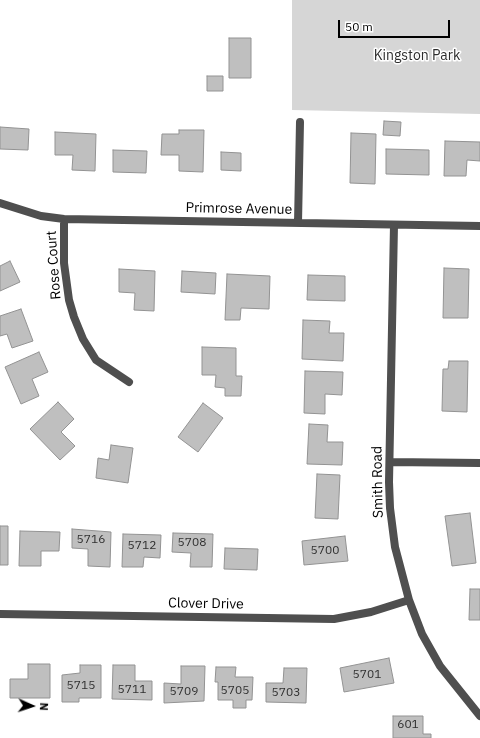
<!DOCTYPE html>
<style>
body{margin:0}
#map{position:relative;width:480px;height:738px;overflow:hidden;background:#fff;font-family:"IBM Plex Sans",sans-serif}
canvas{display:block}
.north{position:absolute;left:12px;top:686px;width:40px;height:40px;-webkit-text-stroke:3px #fff;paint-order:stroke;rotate:93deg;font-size:11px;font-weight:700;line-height:16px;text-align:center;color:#000}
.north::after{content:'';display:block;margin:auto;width:14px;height:18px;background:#000;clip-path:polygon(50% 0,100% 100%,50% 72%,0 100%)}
.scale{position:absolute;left:338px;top:20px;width:112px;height:18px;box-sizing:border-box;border:2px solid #000;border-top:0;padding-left:5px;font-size:12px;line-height:14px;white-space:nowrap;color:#000;-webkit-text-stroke:3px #fff;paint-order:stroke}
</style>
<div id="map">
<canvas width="480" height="738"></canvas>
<div class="north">N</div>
<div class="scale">50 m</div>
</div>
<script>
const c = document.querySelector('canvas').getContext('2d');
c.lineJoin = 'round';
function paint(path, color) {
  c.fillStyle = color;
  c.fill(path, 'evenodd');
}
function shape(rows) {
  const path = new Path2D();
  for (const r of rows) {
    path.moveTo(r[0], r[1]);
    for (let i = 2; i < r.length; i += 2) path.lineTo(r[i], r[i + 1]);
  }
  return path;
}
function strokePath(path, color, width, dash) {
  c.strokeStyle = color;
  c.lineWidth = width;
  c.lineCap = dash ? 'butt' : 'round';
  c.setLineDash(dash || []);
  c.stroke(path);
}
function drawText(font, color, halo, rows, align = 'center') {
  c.font = font + ' "IBM Plex Sans",sans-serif';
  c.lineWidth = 3;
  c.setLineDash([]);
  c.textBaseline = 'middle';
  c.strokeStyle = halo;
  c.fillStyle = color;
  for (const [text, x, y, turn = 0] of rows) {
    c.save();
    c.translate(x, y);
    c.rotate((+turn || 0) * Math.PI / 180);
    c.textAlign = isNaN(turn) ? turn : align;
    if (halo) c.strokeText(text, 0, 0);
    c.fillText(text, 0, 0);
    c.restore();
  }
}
paint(shape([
 [292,0,480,0,480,114,292,110]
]), '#d6d6d6');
const building = shape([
 [229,38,251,38,251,78,229,78,229,38],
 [207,76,223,76,223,91,207,91,207,76],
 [384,121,401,122,400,136,383,135,384,121],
 [0,127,29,129,28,150,0,149,0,127],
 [179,130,204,130,203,172,179,171,179,155,161,155,162,134,179,134,179,130],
 [55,132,96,134,95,171,72,170,73,155,55,155,55,132],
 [351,133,376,134,375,184,350,183,351,133],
 [445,141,480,142,480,161,467,160,466,176,444,176,445,141],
 [386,149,429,150,429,175,386,174,386,149],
 [113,150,147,151,146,173,113,172,113,150],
 [221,152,241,153,241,171,221,170,221,152],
 [10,261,20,282,0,291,0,266,10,261],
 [444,268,469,269,468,318,443,318,444,268],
 [119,269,155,271,154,311,134,310,135,293,119,292,119,269],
 [182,271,216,273,215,294,181,292,182,271],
 [227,274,270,276,269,309,241,308,240,320,225,320,227,274],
 [308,275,345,276,345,301,307,300,308,275],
 [21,309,33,341,12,348,7,334,0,336,0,316,21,309],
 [303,320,330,321,329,333,344,333,343,361,302,359,303,320],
 [202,347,236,348,236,376,242,376,241,396,225,396,225,388,215,387,216,375,202,375,202,347],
 [39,352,48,372,32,379,39,396,21,404,5,367,39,352],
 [449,361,468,361,467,412,442,411,443,369,448,369,449,361],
 [305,371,343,372,342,395,325,394,325,414,304,413,305,371],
 [58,402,74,419,61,432,75,446,60,460,30,429,58,402],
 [203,403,223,418,198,452,178,437,203,403],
 [309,424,328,425,327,442,343,442,342,465,307,464,309,424],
 [111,445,133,448,128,483,96,478,98,458,109,460,111,445],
 [317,474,340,475,338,519,315,518,317,474],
 [470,513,476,563,452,566,445,516,470,513],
 [0,526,8,526,8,565,0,565,0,526],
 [72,529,111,532,110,567,88,566,88,549,72,548,72,529],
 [20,531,60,532,59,551,41,551,41,566,19,566,20,531],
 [173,533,213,534,212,567,190,567,191,553,172,552,173,533],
 [123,534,161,535,160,558,144,557,143,567,122,567,123,534],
 [345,536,348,561,304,565,302,541,345,536],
 [225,548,258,549,257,570,224,569,225,548],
 [470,589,480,589,480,620,469,620,470,589],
 [389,658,394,683,344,692,340,668,389,658],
 [28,664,50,664,50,698,10,698,10,679,28,679,28,664],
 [80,665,101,665,101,698,79,698,79,702,62,702,62,675,80,673,80,665],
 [113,665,135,665,135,681,152,681,152,700,112,699,113,665],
 [181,666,205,666,204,701,164,703,164,683,181,684,181,666],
 [216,667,236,667,235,677,253,677,252,700,246,700,246,708,233,708,233,700,218,700,218,682,215,682,216,667],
 [284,668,307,668,306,703,266,702,266,683,283,683,284,668],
 [393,716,423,716,423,734,431,734,431,738,393,738,393,716]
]);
paint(building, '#bfbfbf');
strokePath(building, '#939393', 1);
strokePath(shape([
 [0,203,41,216,64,219,480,226],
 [64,219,64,263,69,300,74,317,83,339,96,360,129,382],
 [298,223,300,122],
 [394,225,389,482,390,508,395,547,409,600,422,634,440,666,480,716],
 [390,462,480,463],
 [0,614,334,619,371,612,409,600]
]), '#4f4f4f', 8);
drawText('12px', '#303030', null, [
 ["5716",91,540],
 ["5708",192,543],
 ["5712",142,546],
 ["5700",325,551],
 ["5701",367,675],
 ["5715",81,686],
 ["5711",132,690],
 ["5705",235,691],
 ["5709",184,692],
 ["5703",286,693],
 ["601",408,725]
]);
drawText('14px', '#2d2d2d', '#fff', [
 ["Kingston Park",417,56]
]);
drawText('14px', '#000', '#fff', [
 ["Primrose Avenue",239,209,1],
 ["Rose Court",54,265,-94],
 ["Smith Road",378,482,-91],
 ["Clover Drive",206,604,1]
]);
</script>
